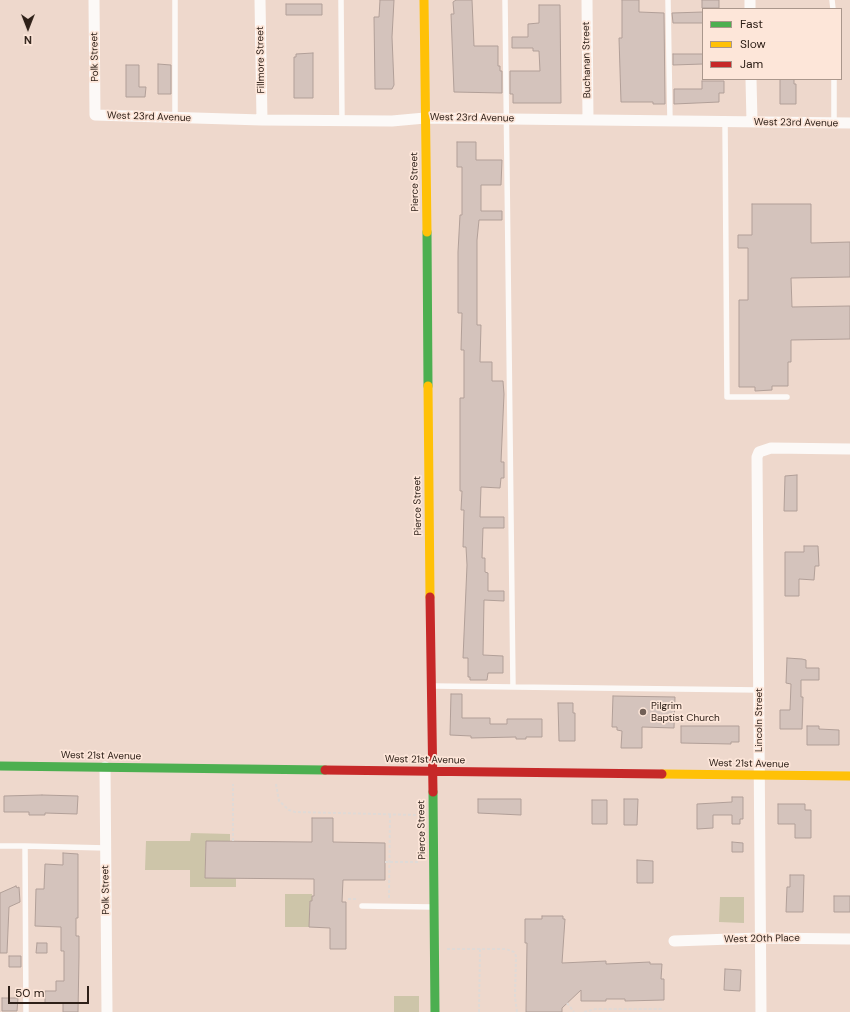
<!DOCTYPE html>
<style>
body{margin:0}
#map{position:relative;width:850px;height:1012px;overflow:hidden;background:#eed8cc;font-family:"DM Sans",sans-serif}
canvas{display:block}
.legend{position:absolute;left:702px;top:8px;width:140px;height:72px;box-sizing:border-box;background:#fde6d9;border:1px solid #aa978c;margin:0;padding:5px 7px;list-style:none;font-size:12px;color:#2e2018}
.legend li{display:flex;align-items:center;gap:8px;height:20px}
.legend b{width:20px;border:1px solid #aa978c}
.north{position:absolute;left:8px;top:8px;width:40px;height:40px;-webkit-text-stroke:3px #fde6d9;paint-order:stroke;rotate:180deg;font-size:11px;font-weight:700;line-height:16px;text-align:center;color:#2e2018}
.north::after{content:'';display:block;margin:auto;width:14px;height:18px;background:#2e2018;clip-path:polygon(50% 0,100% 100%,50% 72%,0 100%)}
.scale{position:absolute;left:8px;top:986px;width:81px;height:18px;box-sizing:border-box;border:2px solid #2e2018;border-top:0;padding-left:5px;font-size:12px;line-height:14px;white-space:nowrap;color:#2e2018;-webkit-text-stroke:3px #fde6d9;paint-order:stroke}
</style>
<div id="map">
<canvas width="850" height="1012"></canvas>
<ul class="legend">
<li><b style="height:5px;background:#4caf50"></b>Fast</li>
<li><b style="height:5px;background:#ffc107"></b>Slow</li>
<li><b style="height:5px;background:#c62828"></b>Jam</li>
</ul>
<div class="north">N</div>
<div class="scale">50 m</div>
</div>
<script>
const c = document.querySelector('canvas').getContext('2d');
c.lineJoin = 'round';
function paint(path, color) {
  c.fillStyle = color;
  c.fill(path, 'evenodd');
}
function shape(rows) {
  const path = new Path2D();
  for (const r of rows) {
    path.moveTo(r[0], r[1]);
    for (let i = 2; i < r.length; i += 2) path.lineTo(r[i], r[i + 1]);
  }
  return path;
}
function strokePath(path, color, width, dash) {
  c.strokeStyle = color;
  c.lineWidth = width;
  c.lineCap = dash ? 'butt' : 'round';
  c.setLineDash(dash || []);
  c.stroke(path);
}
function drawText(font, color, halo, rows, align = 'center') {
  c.font = font + ' "DM Sans",sans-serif';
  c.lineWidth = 3.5;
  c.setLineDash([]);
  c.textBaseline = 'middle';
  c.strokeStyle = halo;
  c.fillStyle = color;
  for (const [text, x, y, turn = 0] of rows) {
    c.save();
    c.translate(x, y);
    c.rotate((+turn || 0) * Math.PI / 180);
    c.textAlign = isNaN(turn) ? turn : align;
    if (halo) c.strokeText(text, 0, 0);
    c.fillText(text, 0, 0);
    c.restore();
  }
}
paint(shape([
 [191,833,230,834,230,841,206,841,205,878,236,878,236,887,190,887,190,870,145,870,146,841,190,841],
 [285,894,312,894,312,901,310,901,309,927,285,927],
 [720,897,744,897,744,923,719,922],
 [394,996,419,996,419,1012,394,1012]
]), '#cdc5a9');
const building = shape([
 [380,0,394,0,392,37,394,85,392,89,375,89,374,17,379,17,380,0],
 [456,0,472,0,474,46,498,46,498,66,500,66,500,71,502,71,502,93,454,92,451,14,454,14,453,2,456,0],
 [622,0,639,0,639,12,664,13,665,104,653,104,653,102,621,102,619,38,622,38,622,0],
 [702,0,719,0,719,8,702,8,702,0],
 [286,4,322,4,322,15,286,15,286,4],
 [539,5,560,5,561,103,513,103,513,94,510,94,510,71,540,71,539,51,533,51,533,48,512,48,512,37,528,37,528,24,539,23,539,5],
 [703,12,703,23,673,23,672,13,703,12],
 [313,53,313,98,294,98,294,57,296,57,296,54,313,53],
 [673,54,703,54,703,64,673,65,673,54],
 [158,64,171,65,171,94,158,94,158,64],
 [126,65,139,65,139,87,146,87,145,97,126,97,126,65],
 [780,79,794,79,794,84,796,84,796,104,780,104,780,79],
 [702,81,724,81,724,93,719,93,719,102,674,104,674,89,702,89,702,81],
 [457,142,476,142,476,160,502,160,501,185,481,185,481,211,502,211,502,220,479,220,477,240,477,325,481,325,480,362,492,362,492,381,503,381,504,394,501,462,504,462,504,478,501,478,500,488,481,487,480,517,504,517,504,528,483,528,482,558,485,558,485,572,488,573,488,591,504,591,504,601,484,600,483,655,503,656,503,673,488,673,487,680,470,680,470,677,468,677,468,658,463,658,467,565,466,547,463,547,464,510,461,510,462,491,460,491,460,398,464,398,464,350,461,350,462,313,458,313,458,252,460,215,462,215,462,167,457,167,457,142],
 [752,204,811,204,811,243,850,242,850,277,791,278,792,307,850,306,850,339,791,340,791,362,788,362,788,386,772,386,772,390,755,391,755,387,739,387,739,300,748,300,748,248,738,248,738,235,752,235,752,204],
 [797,475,797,511,784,511,785,476,797,475],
 [804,546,818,546,819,566,815,566,814,580,799,579,799,596,785,596,785,552,804,552,804,546],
 [787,658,802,659,806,660,806,668,819,668,819,680,801,680,801,697,803,697,802,729,780,729,780,710,790,710,791,684,786,683,787,658],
 [451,694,462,694,462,718,490,718,490,724,507,724,507,719,542,719,542,737,526,737,526,739,516,739,516,737,471,738,471,736,450,735,451,694],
 [613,696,675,697,674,728,642,727,642,748,621,748,622,731,617,730,617,727,612,727,613,696],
 [558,703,573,703,573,713,575,713,575,741,559,741,558,703],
 [681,726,739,726,739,742,731,742,731,744,681,743,681,726],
 [807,726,819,726,819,729,839,730,839,745,807,745,807,726],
 [42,795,78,796,77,814,45,813,45,815,29,815,29,812,4,812,4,796,42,795],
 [732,797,743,797,743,819,740,819,740,824,732,824,732,815,713,815,713,828,697,829,697,804,732,802,732,797],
 [478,799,521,799,521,815,478,813,478,799],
 [624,799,638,799,637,825,624,825,624,799],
 [592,800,607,800,607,824,592,824,592,800],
 [778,804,805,804,805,810,811,810,811,838,795,838,795,824,778,824,778,804],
 [312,818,333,818,333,842,385,843,385,880,343,880,342,902,346,902,346,949,330,949,330,928,309,927,310,901,312,901,312,896,314,896,314,879,205,878,206,841,312,842,312,818],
 [732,842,743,843,743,852,732,852,732,842],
 [63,853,78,854,78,918,76,918,76,936,79,936,79,956,78,1012,63,1012,63,1003,45,1003,45,991,56,991,56,981,64,981,64,951,61,951,61,927,35,926,36,889,44,889,45,864,63,865,63,853],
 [637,860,653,861,653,883,637,883,637,860],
 [790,875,804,875,803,912,786,912,787,887,790,887,790,875],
 [16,886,17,888,19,887,20,902,9,907,7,953,0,953,0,893,16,886],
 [834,896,850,896,850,912,834,912,834,896],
 [542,916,563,916,563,919,565,919,562,963,606,961,606,964,650,962,650,964,662,964,661,979,664,979,664,1000,625,1001,625,999,606,999,606,1001,581,1001,581,990,562,1008,562,1012,526,1012,527,943,525,943,525,919,542,919,542,916],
 [37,943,47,943,47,953,36,953,37,943],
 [9,956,21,956,21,967,9,967,9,956],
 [725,969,741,970,740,991,724,990,725,969],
 [2,998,18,998,17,1011,2,1011,2,998]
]);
paint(building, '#d4c3bc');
strokePath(building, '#b19f98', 1);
strokePath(shape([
 [276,784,279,801,289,810,295,812,418,815],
 [233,841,233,784],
 [385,862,419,862],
 [389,898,390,815],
 [348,899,358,899],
 [447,949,506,949,514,952,516,956,515,997,517,1012],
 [567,1003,574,1012],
 [479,1012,480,949],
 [584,1012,595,1009,662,1009]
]), '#e0dad6', 2, [3, 2]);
strokePath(shape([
 [175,0,175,118],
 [341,0,342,120],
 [505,0,513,687],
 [668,0,670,121],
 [832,0,833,9],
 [834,79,834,123],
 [725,122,727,397,787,397],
 [433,686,759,690],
 [0,846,25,846,26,1012],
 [25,846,106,848],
 [362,906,433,907]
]), '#fcf9f7', 5.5);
strokePath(shape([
 [94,0,95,115,262,120,392,121,425,118,850,123],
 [260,0,262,120],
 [587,0,588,120],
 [750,0,750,9],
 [751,79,752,122],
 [105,767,107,1012],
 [674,941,760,938,850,939],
 [761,1012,757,457,759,452,771,448,850,449]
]), '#fcf9f7', 11);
strokePath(shape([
 [427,232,428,386],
 [0,766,325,770],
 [433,792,435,1012]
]), '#4caf50', 9);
strokePath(shape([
 [424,0,427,232],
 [428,386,430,597],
 [662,774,850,776]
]), '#ffc107', 9);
strokePath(shape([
 [430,597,433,792],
 [325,770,662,774]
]), '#c62828', 9);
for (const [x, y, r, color] of [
 [643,712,4,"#716057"]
]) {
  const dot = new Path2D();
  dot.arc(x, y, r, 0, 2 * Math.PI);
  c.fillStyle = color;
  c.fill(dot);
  strokePath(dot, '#fde6d9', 1.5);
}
drawText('10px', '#2e2018', '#fde6d9', [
 ["Polk Street",95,57,-91],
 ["Fillmore Street",261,60,-91],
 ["Buchanan Street",587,60,-91],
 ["West 23rd Avenue",149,117,2],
 ["West 23rd Avenue",472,118,1],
 ["West 23rd Avenue",796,123,1],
 ["Pierce Street",415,182,-91],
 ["Pierce Street",418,506,-91],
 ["Lincoln Street",759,720,-90],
 ["West 21st Avenue",101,756,1],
 ["West 21st Avenue",425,760,1],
 ["West 21st Avenue",749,764,1],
 ["Pierce Street",422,830,-91],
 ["Polk Street",106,890,-91],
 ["West 20th Place",762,939,-1]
]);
drawText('10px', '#2e2018', '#fde6d9', [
 ["Pilgrim",651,706],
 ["Baptist Church",651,718]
], 'left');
</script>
